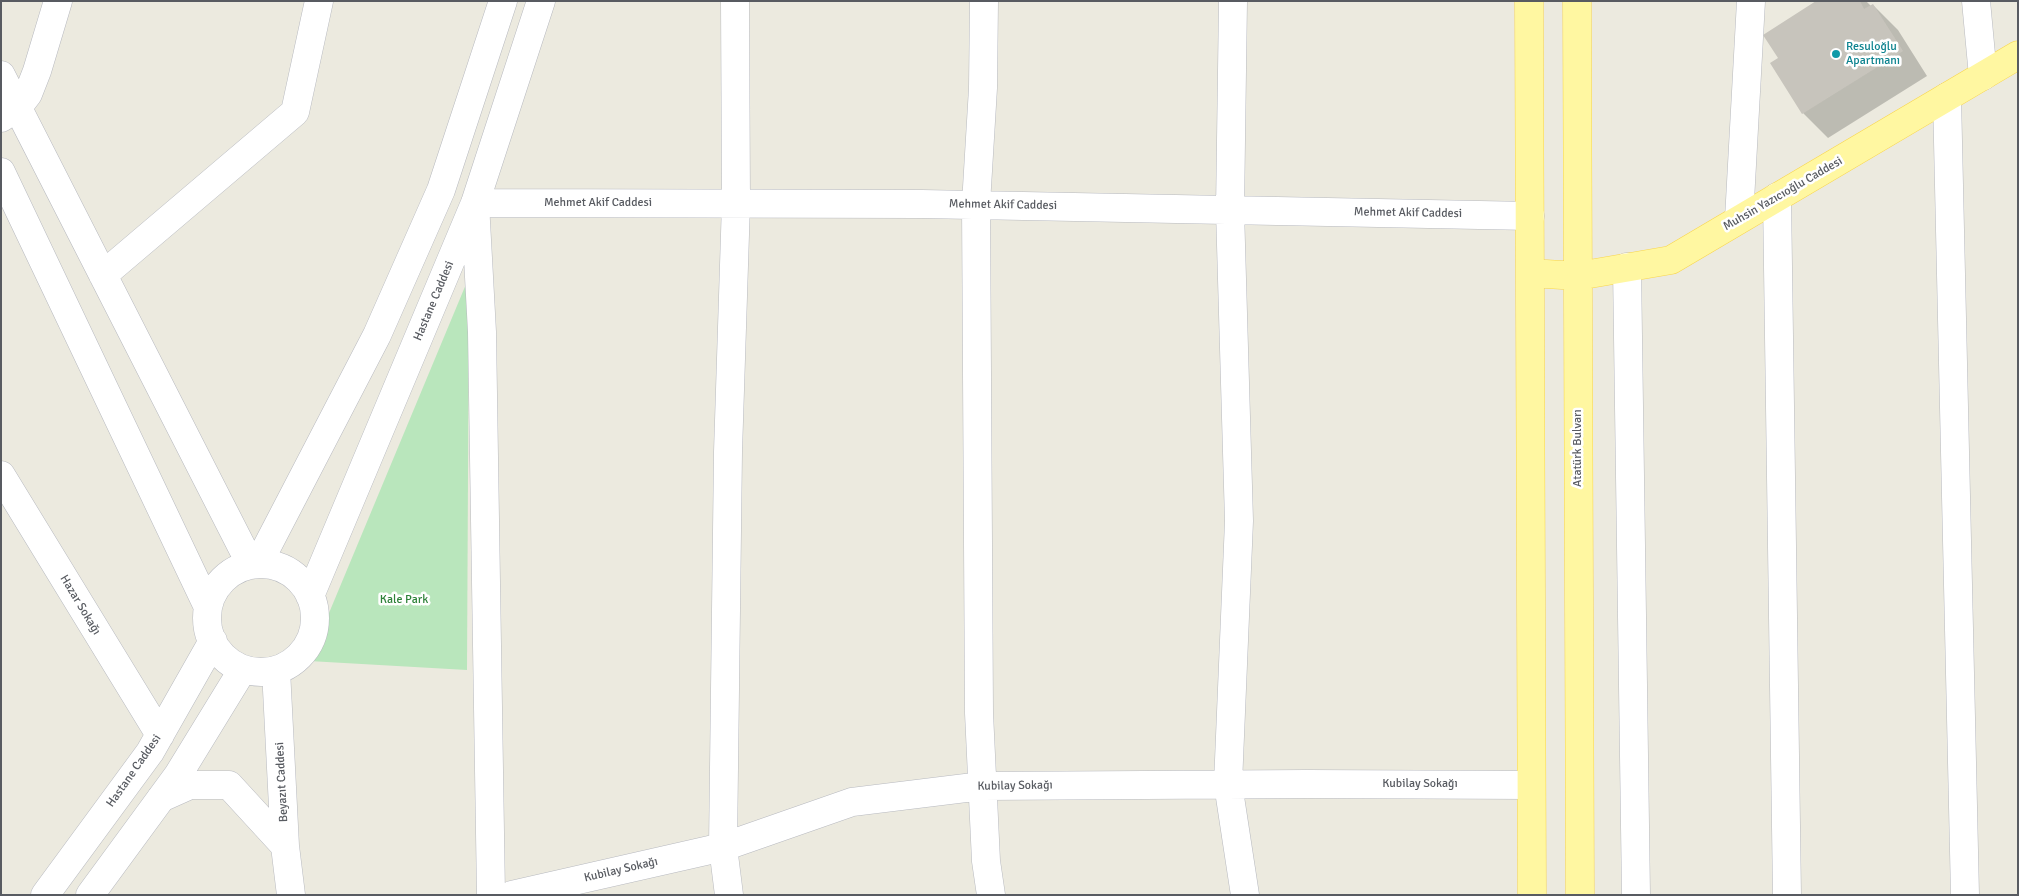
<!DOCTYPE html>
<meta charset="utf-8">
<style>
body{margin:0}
#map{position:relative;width:2019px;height:896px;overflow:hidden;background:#eceadf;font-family:Signika,sans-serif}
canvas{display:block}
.frame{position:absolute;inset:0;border:2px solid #585b61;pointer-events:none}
</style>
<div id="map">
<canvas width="2019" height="896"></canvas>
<div class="frame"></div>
</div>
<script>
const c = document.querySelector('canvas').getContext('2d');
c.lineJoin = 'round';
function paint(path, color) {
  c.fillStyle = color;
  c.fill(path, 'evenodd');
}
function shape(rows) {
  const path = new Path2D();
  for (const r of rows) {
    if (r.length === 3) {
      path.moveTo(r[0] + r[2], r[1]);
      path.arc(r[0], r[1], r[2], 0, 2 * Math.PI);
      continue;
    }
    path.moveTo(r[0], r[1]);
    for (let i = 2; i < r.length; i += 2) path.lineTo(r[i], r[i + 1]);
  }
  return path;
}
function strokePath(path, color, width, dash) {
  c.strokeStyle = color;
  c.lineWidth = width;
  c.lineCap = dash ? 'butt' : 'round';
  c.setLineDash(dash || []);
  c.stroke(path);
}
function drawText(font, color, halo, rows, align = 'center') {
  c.font = font + ' Signika,sans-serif';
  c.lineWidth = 5;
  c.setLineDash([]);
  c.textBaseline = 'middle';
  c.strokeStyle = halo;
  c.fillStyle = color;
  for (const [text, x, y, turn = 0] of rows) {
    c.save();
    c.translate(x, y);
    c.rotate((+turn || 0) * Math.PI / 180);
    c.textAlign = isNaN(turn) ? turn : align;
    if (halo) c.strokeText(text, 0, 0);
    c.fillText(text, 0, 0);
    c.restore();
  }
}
paint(shape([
 [469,277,467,670,309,661]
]), '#b9e6bc');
paint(shape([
 [1819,1,1866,1,1871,6,1873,5,1898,30,1927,76,1828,138,1803,113,1779,58]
]), '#0003');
paint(shape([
 [1816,1,1860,1,1864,9,1873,4,1903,51,1802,114,1770,63,1778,58,1763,35]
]), '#c7c4bc');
const minor = shape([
 [984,1,983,88,976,204,979,713,986,861,991,895],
 [1233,1,1230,210,1239,521,1228,784,1245,895],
 [1976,1,1983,76],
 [1,75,251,565],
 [1947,97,1965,895],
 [1,118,18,107,28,94,37,71,58,1],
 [1,172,208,607],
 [1777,197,1787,895],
 [1739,219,1751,1],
 [1627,267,1636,895],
 [103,275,295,112,319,1],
 [1,475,160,735],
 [258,564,377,335,441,190,503,1],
 [261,618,54],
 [310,596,475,203,541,1],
 [276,670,285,846,291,895],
 [161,798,190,785,229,785,285,846],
 [45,895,150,752,213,641],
 [90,895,178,775,243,669],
 [491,895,482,332,475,203,922,204,1530,216],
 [512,895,723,847,852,802,982,786,1307,784,1531,785],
 [729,895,723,847,728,452,736,203,735,1]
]);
const major = shape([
 [1529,1,1532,895],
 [1577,1,1580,895],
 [1530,273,1578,276,1671,260,2018,55]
]);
strokePath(minor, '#b7b9bf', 29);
strokePath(major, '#f9d54b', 29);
strokePath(minor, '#fff', 28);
strokePath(major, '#fff7a1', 28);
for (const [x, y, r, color] of [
 [1836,54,5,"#0f9aa8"]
]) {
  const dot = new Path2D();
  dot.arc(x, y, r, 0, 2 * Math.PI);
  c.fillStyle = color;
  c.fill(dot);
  strokePath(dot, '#fff', 2);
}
drawText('12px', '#0d838f', '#fff', [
 ["Resuloğlu",1846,47],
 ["Apartmanı",1846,61]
], 'left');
drawText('12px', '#585b61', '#fff', [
 ["Muhsin Yazıcıoğlu Caddesi",1783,194,-30],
 ["Mehmet Akif Caddesi",598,203],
 ["Mehmet Akif Caddesi",1003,205,1],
 ["Mehmet Akif Caddesi",1408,213,1],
 ["Hastane Caddesi",434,301,-67],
 ["Atatürk Bulvarı",1578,448,-90],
 ["Hazar Sokağı",80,605,59],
 ["Hastane Caddesi",134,771,-55],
 ["Beyazıt Caddesi",282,782,-93],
 ["Kubilay Sokağı",1420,784],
 ["Kubilay Sokağı",1015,786,-1],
 ["Kubilay Sokağı",621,870,-13]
]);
drawText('12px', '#2e8239', '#fff', [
 ["Kale Park",404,600]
]);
</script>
